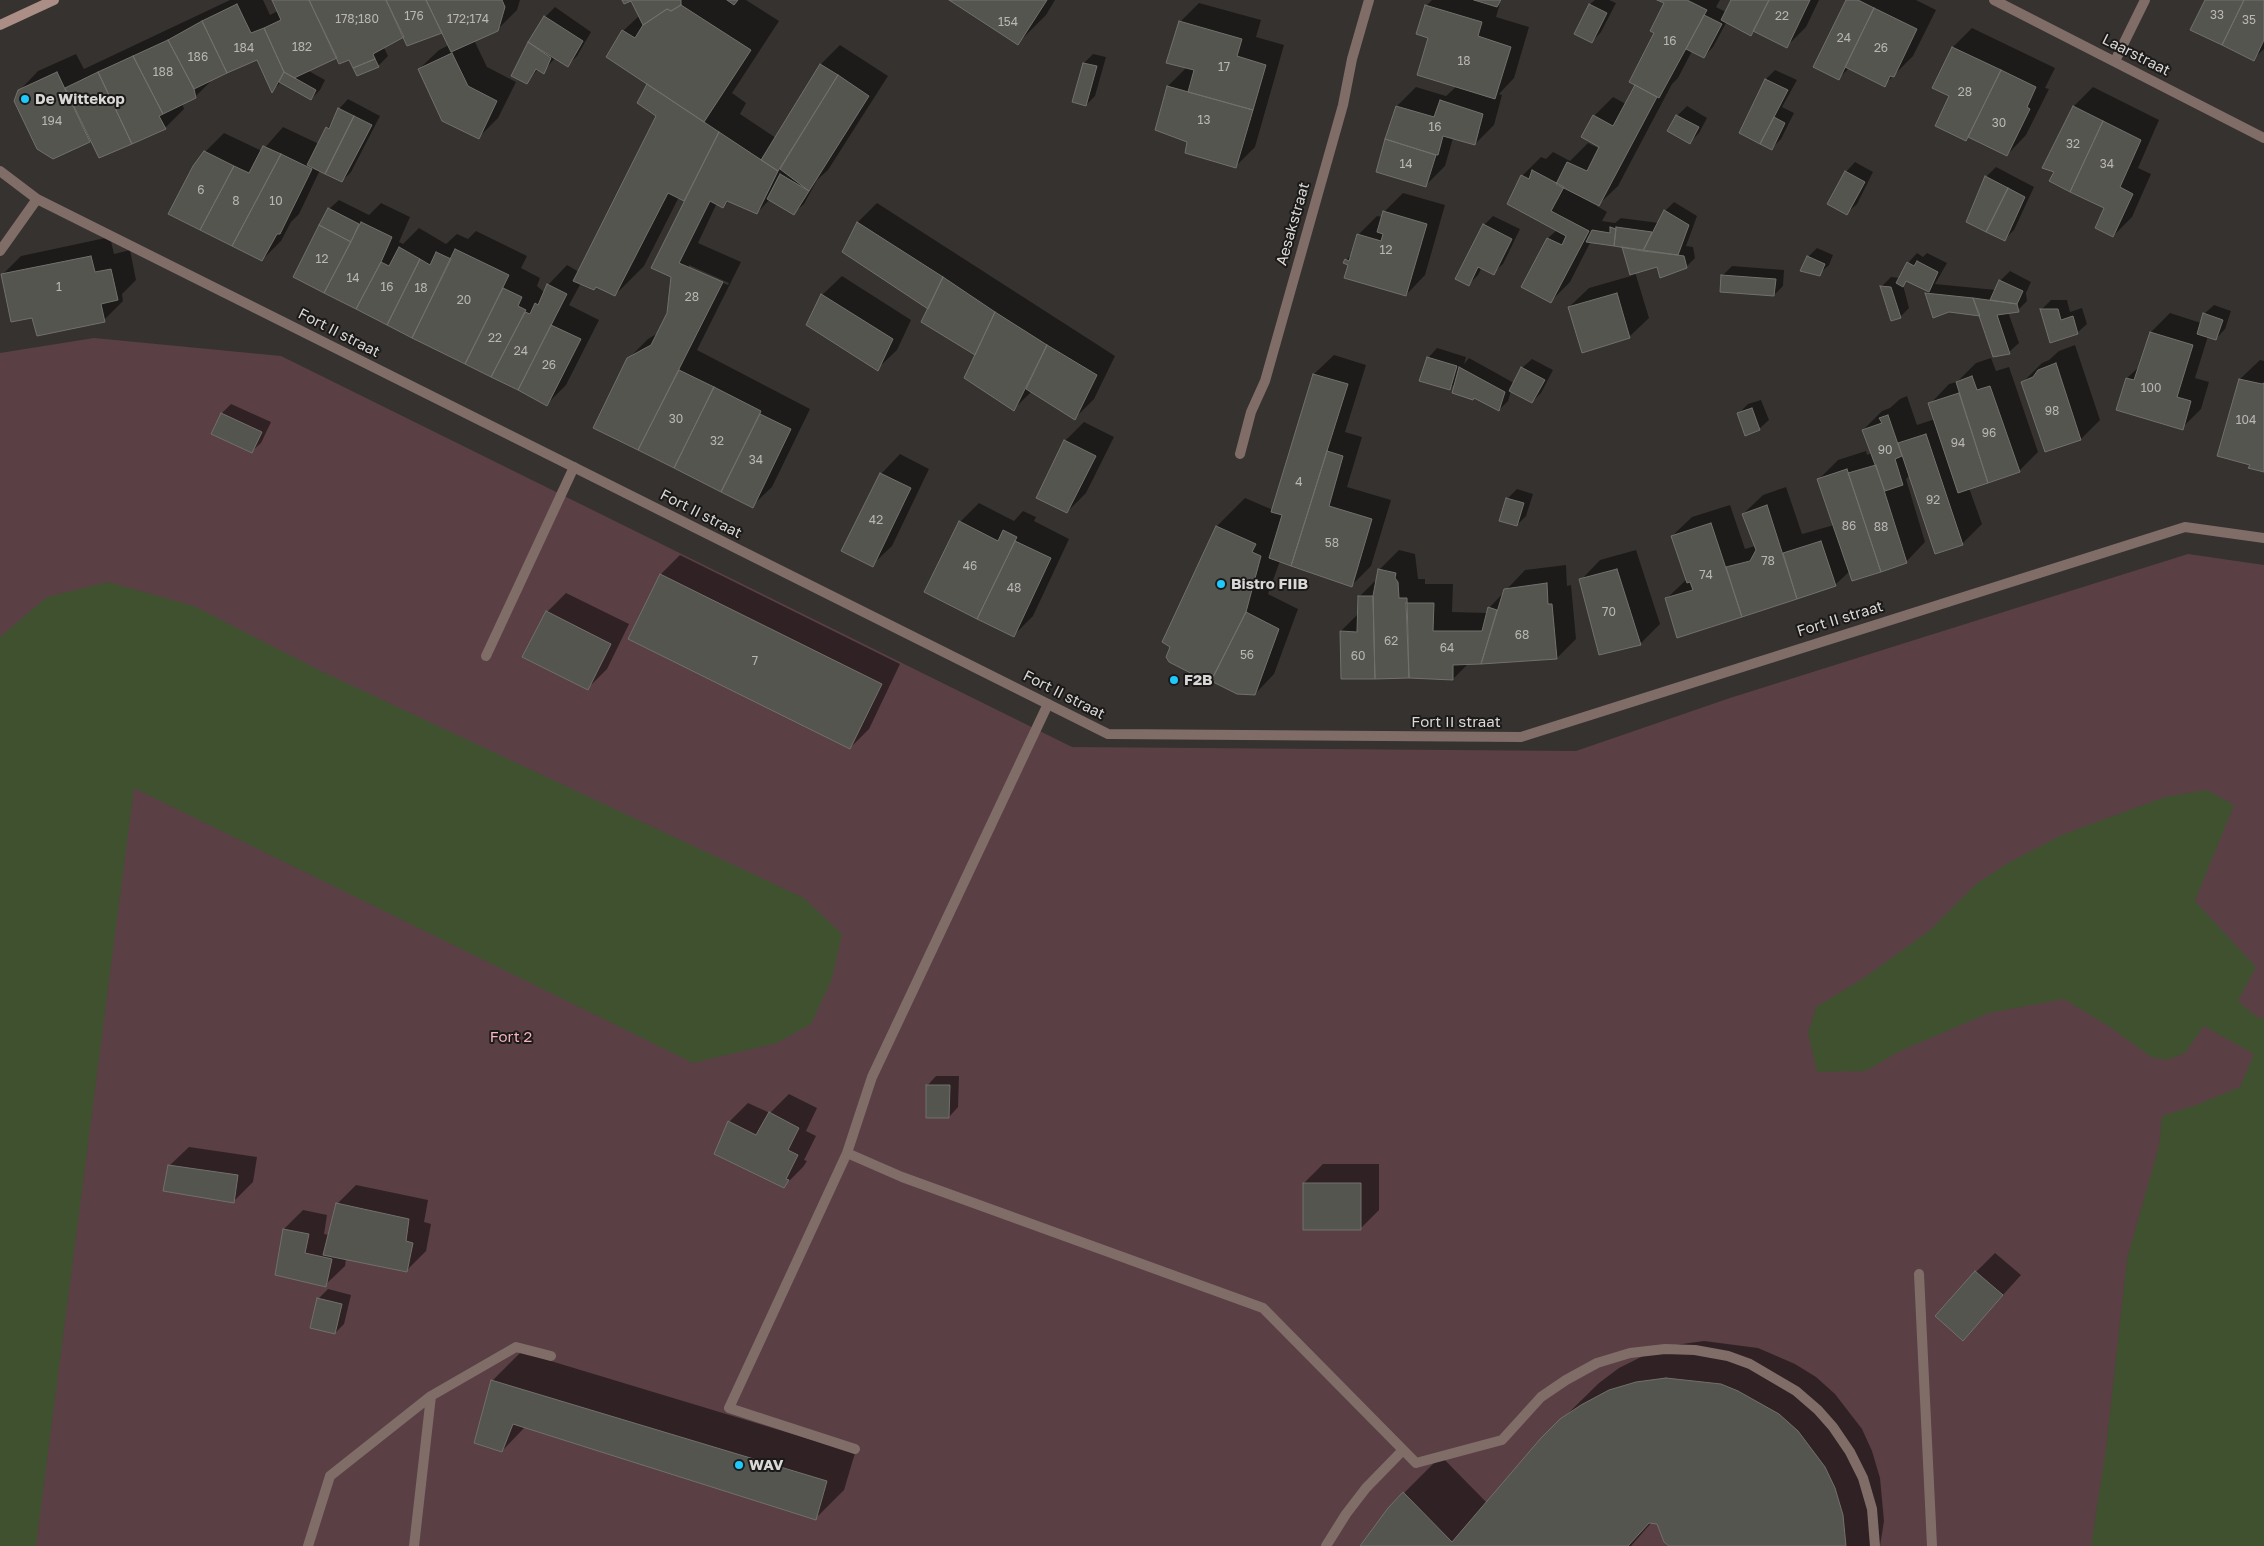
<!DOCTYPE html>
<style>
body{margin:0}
canvas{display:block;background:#36322f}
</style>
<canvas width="2264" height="1546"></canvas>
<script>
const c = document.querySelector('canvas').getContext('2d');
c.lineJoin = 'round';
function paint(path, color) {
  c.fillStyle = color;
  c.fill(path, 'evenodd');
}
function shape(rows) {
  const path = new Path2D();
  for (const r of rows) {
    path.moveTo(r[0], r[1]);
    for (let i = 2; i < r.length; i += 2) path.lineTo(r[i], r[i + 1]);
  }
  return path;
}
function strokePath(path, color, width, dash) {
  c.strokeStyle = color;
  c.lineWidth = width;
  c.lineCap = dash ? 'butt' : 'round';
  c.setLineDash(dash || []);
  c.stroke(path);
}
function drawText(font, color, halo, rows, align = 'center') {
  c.font = font + ' "Golos Text",sans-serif';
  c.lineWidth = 4;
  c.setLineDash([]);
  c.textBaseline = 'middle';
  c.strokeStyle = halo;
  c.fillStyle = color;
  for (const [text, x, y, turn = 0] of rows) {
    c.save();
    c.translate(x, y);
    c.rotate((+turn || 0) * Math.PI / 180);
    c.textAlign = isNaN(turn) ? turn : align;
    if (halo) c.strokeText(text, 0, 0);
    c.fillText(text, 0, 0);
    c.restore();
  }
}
paint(shape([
 [94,338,281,356,1072,747,1576,751,1730,698,2188,554,2264,565,2264,1546,0,1546,0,353]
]), '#5a3f45');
paint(shape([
 [108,582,194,606,321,671,804,898,842,934,832,979,811,1024,777,1043,693,1063,134,788,36,1546,0,1546,0,637,47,597],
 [2207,790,2234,805,2195,901,2256,967,2238,1001,2257,1017,2264,1019,2264,1546,2091,1546,2106,1448,2127,1259,2159,1146,2162,1116,2196,1105,2240,1087,2254,1054,2204,1026,2185,1053,2167,1060,2151,1057,2110,1027,2064,999,1989,1013,1898,1052,1866,1071,1817,1072,1808,1033,1816,1007,1864,978,1930,930,1976,884,2008,863,2064,834,2165,797]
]), '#405130');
paint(shape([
 [230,0,263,0,270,15,278,11,273,0,520,0,517,10,497,30,474,40,487,67,516,82,498,118,479,137,419,69,439,50,449,45,442,31,404,36,384,48,388,56,378,66,358,75,349,59,338,56,307,70,325,80,320,90,311,99,281,82,272,91,257,58,213,79,195,97,182,103,184,109,165,128,91,140,53,157,19,91,38,71,76,54,84,69],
 [632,0,746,0,779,21,732,93,746,103,740,114,776,138,821,64,840,45,888,76,828,170,817,180,804,204,794,213,770,199,757,213,730,200,723,207,717,203,698,243,741,262,697,350,810,409,772,487,752,506,595,427,628,359,648,339,658,333,668,314,686,201,679,197,644,266,615,295,597,286,581,283,569,305,599,320,566,385,547,404,295,277,329,209,339,200,369,215,381,203,410,217,399,242,403,244,419,228,446,244,457,234,468,239,476,231,527,256,521,268,540,278,537,286,544,292,548,285,567,265,579,272,657,116,649,84,623,31,640,15],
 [689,265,729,283,728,285,689,268],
 [951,0,1055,0,1046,15,1018,43],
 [1432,0,1502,0,1500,3,1496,17,1529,27,1514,78,1499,94,1502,95,1494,125,1475,144,1453,138,1445,166,1426,185,1378,172,1397,106,1416,87,1446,96,1457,86,1430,37,1426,6],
 [1595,0,1609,0,1616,3,1601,32,1592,42,1576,33,1590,4],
 [1660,0,1720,0,1716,7,1726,12,1733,0,1819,0,1806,27,1787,46,1755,31,1751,35,1727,21,1713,47,1704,57,1692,51,1678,78,1672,84,1618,186,1597,206,1607,212,1602,221,1615,223,1621,218,1659,223,1665,211,1674,202,1697,216,1686,246,1693,247,1695,258,1686,267,1657,266,1635,272,1649,318,1629,337,1569,307,1589,288,1631,276,1623,246,1591,241,1570,282,1551,301,1523,287,1548,238,1557,230,1522,176,1541,157,1546,159,1553,152,1570,161,1588,143,1600,149,1594,116,1613,97,1626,104,1637,85,1666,3],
 [1848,0,1916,0,1936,10,1913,56,1884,85,1849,68,1838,79],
 [2206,0,2264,0,2264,49,2253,59],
 [1199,3,1261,20,1256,37,1284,45,1255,147,1236,166,1168,86,1187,67,1180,22],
 [555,7,591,32,577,56,568,65,555,58,543,72,538,69,527,83,519,60,545,17],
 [1972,28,2055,68,2045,88,2049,89,2026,135,2007,155,1969,136,1966,139,1951,95,1934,87,1953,47],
 [1093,54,1106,57,1095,96,1086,105,1073,101,1084,63],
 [1775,70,1797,80,1782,107,1794,113,1781,139,1772,148,1741,132,1766,79],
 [2093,87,2159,120,2138,168,2151,174,2132,217,2113,236,2105,208,2055,172,2043,167,2074,106],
 [348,99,380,116,351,172,342,181,320,170,299,214,291,222,281,241,262,260,205,152,224,133,262,151,283,127,319,144,339,109],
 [1687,106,1707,118,1699,133,1690,142,1677,116],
 [1855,162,1873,172,1857,204,1847,213,1846,172],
 [1996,167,2034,187,2014,230,2004,240,1967,221,1986,177],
 [1403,193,1445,205,1425,275,1406,295,1346,260,1353,253,1358,235,1377,216,1382,217,1384,212],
 [877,203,1115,356,1094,399,1075,418,1032,391,1014,409,977,355,929,309,858,222],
 [1493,216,1520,229,1503,264,1493,273,1482,267,1478,275,1468,285,1484,225],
 [110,237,114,254,130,250,136,280,122,294,123,301,104,320,33,316,2,275,21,256],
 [1817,248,1833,255,1829,265,1819,274,1808,257],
 [1917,253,1923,257,1927,253,1947,263,1935,284,1996,290,2000,281,2010,271,2031,282,2026,293,2027,301,2018,310,2008,312,2019,343,2009,352,1981,315,1926,293,1929,290,1907,281,1903,285,1909,308,1900,317,1882,286,1891,277,1900,278,1908,263],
 [1732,266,1784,270,1783,286,1774,295,1723,275],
 [842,276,911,320,897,350,877,369,822,295],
 [2051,300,2067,300,2070,312,2082,308,2087,324,2077,333,2042,309],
 [2214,305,2231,311,2225,329,2216,339,2208,336,2195,378,2209,382,2201,409,2182,428,2127,378,2140,366,2151,332,2170,313,2201,323,2204,314],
 [2075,345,2100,420,2081,439,2046,450,2023,382,2042,363,2049,360,2059,351],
 [1437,348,1466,357,1464,364,1469,358,1514,383,1522,368,1532,359,1553,370,1541,393,1532,402,1511,391,1508,401,1499,410,1456,382,1450,389,1428,358],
 [1334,355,1366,365,1345,432,1362,437,1347,487,1391,500,1371,566,1351,586,1280,561,1268,594,1298,609,1274,674,1255,694,1163,642,1217,526,1245,498,1273,510,1314,374],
 [1991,358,1996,371,2009,367,2038,452,2019,471,1969,488,1982,524,1963,543,1936,553,1910,475,1906,479,1925,542,1906,562,1850,571,1835,585,1678,637,1666,599,1687,579,1672,536,1692,517,1730,505,1745,549,1755,546,1743,514,1763,495,1786,487,1802,534,1834,525,1818,480,1838,460,1866,451,1867,455,1872,453,1863,430,1882,411,1890,408,1900,399,1907,396,1917,425,1935,419,1930,404,1949,384,1957,382,1976,363],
 [2260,360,2264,361,2264,471,2252,464,2218,455,2240,379],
 [1761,400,1769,420,1759,429,1738,414,1748,404],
 [231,404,271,422,261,443,251,452,212,434,222,413],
 [1084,422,1114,437,1086,493,1067,512,1065,441],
 [900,454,929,469,892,546,872,565,881,474],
 [1517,489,1533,494,1526,516,1517,525,1501,520,1508,498],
 [979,503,1014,521,1023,511,1036,517,1034,521,1069,539,1033,616,1014,635,960,522],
 [1399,550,1415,554,1418,579,1425,579,1425,584,1453,584,1452,612,1488,613,1489,608,1525,570,1566,565,1567,586,1571,585,1576,639,1557,658,1469,663,1453,679,1341,631,1359,613,1360,596,1378,578,1380,569],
 [1636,550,1660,624,1641,643,1600,654,1581,580,1600,560],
 [680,555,900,664,869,729,850,748,630,638,661,574],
 [566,593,629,624,607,669,588,688,547,612],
 [936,1076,959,1076,958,1107,949,1117,927,1086],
 [789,1094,817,1108,806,1131,816,1136,804,1160,807,1161,803,1167,784,1186,729,1122,748,1103,770,1113],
 [189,1147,257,1157,253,1182,233,1202,169,1166],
 [1323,1164,1379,1164,1379,1210,1360,1229,1304,1183],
 [356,1185,428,1200,424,1222,431,1224,426,1251,407,1270,346,1258,345,1266,325,1285,284,1229,303,1210,327,1215,324,1234,329,1235,337,1204],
 [1995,1253,2021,1275,1963,1339,1976,1272],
 [328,1289,351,1295,344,1324,335,1333,318,1299],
 [1704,1341,1758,1348,1795,1364,1816,1377,1835,1394,1862,1429,1872,1451,1880,1478,1884,1521,1880,1546,1671,1546,1658,1523,1652,1522,1631,1546,1362,1546,1389,1508,1441,1456,1487,1503,1542,1439,1599,1383,1619,1368,1647,1354,1675,1345],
 [521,1352,855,1453,844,1490,815,1519,525,1427,502,1451,492,1381]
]), '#0007');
const building = shape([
 [272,0,309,0,337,58,294,78,284,72,264,28,281,20,272,0],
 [309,0,386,0,404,37,373,54,375,59,353,68,349,60,339,64,309,0],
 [386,0,426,0,442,33,407,46,386,0],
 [426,0,502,0,505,7,498,31,451,52,426,0],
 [622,0,681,0,681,5,671,11,667,9,643,25,631,1,624,4,622,0],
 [727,0,738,0,734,5,727,0],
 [949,0,1047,0,1018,45,949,0],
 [1474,0,1501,0,1497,7,1474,0],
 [1657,0,1687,0,1707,10,1659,98,1629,82,1654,33,1650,31,1664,3,1657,0],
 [1731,0,1769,0,1751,36,1721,20,1731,0],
 [1769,0,1810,0,1787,48,1753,31,1769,0],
 [1846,0,1858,0,1874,8,1839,80,1813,67,1846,0],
 [2205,0,2244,0,2222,45,2190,30,2205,0],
 [2244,0,2264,0,2264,40,2254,61,2222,45,2244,0],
 [237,4,251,33,264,28,284,72,272,93,257,60,227,73,202,21,237,4],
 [1589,4,1607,13,1592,43,1574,34,1589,4],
 [681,5,751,50,704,122,606,57,622,30,635,38,643,25,667,9,671,11,681,5],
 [1425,5,1482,22,1478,36,1511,47,1495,99,1417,75,1428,38,1416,34,1425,5],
 [1874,8,1917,29,1894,77,1890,76,1885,87,1845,67,1874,8],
 [1704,15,1722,24,1704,58,1686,49,1704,15],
 [544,16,583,41,568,67,528,42,544,16],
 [202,21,227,73,194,89,168,40,202,21],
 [1179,21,1242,39,1237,56,1266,65,1253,110,1188,92,1194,70,1166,63,1179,21],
 [168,40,194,89,196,98,163,114,133,56,168,40],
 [528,42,551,58,544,74,536,69,527,84,511,76,528,42],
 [1952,47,2001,70,1966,141,1935,126,1949,96,1932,88,1952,47],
 [452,53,468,86,497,101,479,139,442,121,418,69,452,53],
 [133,56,163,114,159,116,166,129,132,144,98,72,133,56],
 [375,59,379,67,357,76,353,68,375,59],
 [1083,63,1097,66,1086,106,1072,102,1083,63],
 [820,64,838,75,778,171,761,160,820,64],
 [2001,70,2036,87,2027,107,2030,109,2007,156,1968,137,2001,70],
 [57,72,90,142,53,159,37,149,14,101,18,90,57,72],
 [98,72,132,144,99,158,65,88,98,72],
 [284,72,316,90,311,100,279,82,284,72],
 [838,75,869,96,809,191,780,169,838,75],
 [1765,79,1788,90,1760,144,1739,133,1765,79],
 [647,84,719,132,684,201,668,193,615,296,596,287,594,290,573,281,656,116,637,103,647,84],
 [1635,85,1657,97,1599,206,1556,184,1567,162,1587,171,1599,147,1581,137,1593,115,1613,126,1635,85],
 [1167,86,1253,110,1236,168,1185,153,1187,142,1155,130,1167,86],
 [1440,100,1483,114,1475,145,1443,136,1438,155,1436,155,1385,139,1396,106,1434,117,1440,100],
 [2073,106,2103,121,2070,192,2049,181,2054,172,2042,168,2073,106],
 [338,108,354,116,325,174,307,165,326,127,329,129,338,108],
 [1676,115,1699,127,1690,144,1667,131,1676,115],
 [354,116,372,125,342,182,325,174,354,116],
 [1774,117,1785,123,1772,150,1760,144,1774,117],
 [2103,121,2141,140,2120,187,2133,194,2113,237,2095,228,2104,208,2070,192,2103,121],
 [719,132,778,171,757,214,727,201,723,208,710,201,679,263,723,282,638,450,593,428,627,358,651,345,667,313,671,277,651,268,719,132],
 [1385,139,1436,155,1426,187,1376,172,1385,139],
 [263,146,281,154,232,246,200,230,234,166,249,173,263,146],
 [204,151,234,166,200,230,168,214,193,166,204,151],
 [281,154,312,169,280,234,277,234,262,261,232,246,281,154],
 [1532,170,1564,187,1551,211,1589,231,1551,303,1521,287,1547,238,1562,245,1566,236,1507,204,1521,175,1529,179,1532,170],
 [1845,171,1865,182,1847,215,1827,204,1845,171],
 [780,174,809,191,794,215,767,199,780,174],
 [1985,176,2008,188,1986,232,1966,222,1985,176],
 [2008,188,2025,197,2005,241,1986,232,2008,188],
 [328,208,359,224,351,242,319,225,328,208],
 [1664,210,1689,225,1678,255,1643,251,1664,210],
 [1383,211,1427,224,1406,296,1344,278,1348,265,1343,263,1345,259,1349,261,1357,234,1381,241,1383,234,1377,232,1383,211],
 [361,222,392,237,381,262,356,309,324,293,361,222],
 [857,222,943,277,928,309,842,252,857,222],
 [1483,224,1512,239,1494,275,1478,267,1469,286,1455,279,1483,224],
 [319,225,351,242,324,293,293,277,319,225],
 [1610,227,1616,229,1614,246,1586,242,1592,230,1610,233,1610,227],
 [1616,227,1652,232,1643,251,1614,246,1616,227],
 [399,247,420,259,387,325,356,309,381,262,389,266,399,247],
 [1622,247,1684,256,1687,268,1660,278,1657,267,1630,275,1622,247],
 [455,249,509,275,465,364,412,338,455,249],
 [436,252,451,259,412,338,387,325,420,259,430,265,436,252],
 [91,256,95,272,111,269,118,300,101,304,105,322,37,336,32,318,11,322,1,274,91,256],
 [1807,256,1825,264,1820,276,1800,271,1807,256],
 [1917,261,1938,272,1929,292,1906,281,1903,287,1896,283,1907,262,1914,266,1917,261],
 [1721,275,1776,279,1774,296,1720,292,1721,275],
 [943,277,995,312,975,355,921,322,943,277],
 [1999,280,2023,291,2017,304,1990,300,1999,280],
 [547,284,567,294,518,390,491,377,525,312,530,314,535,303,538,305,547,284],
 [1880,286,1891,287,1901,318,1891,321,1880,286],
 [503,288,522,297,518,306,526,310,491,377,465,364,503,288],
 [1617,293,1630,338,1582,353,1568,307,1617,293],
 [1925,293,1973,298,1980,316,1949,312,1933,318,1925,293],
 [821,294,893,339,878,371,806,325,821,294],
 [1973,298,2017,304,2019,312,1997,315,2010,354,1993,357,1973,298],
 [2040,309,2058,309,2061,320,2073,316,2078,334,2050,343,2040,309],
 [995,312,1047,345,1014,411,964,378,995,312],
 [2203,313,2223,320,2216,340,2197,334,2203,313],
 [551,325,581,339,547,406,518,390,551,325],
 [2150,332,2193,345,2177,397,2191,401,2183,430,2116,410,2126,378,2134,380,2150,332],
 [1047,345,1097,375,1075,420,1026,389,1047,345],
 [1427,357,1457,366,1450,390,1419,381,1427,357],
 [2056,363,2081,440,2045,452,2021,382,2033,377,2038,370,2056,363],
 [1459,367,1505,392,1499,411,1474,398,1473,400,1452,393,1459,367],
 [1521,367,1545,380,1532,403,1509,391,1521,367],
 [679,370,714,387,674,468,638,450,679,370],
 [1313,374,1348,384,1291,566,1269,558,1282,515,1271,512,1313,374],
 [1972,376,1977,390,1990,386,2020,472,1988,483,1956,382,1972,376],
 [2239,379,2262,384,2264,383,2264,472,2248,468,2250,465,2217,456,2239,379],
 [714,387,761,411,721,492,674,468,714,387],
 [1959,393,1988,483,1958,493,1928,403,1959,393],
 [1752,408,1760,430,1745,436,1737,413,1752,408],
 [221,413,262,432,252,453,211,434,221,413],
 [760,414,791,429,753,508,721,492,760,414],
 [1888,415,1902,456,1895,459,1903,485,1885,491,1862,430,1882,423,1879,418,1888,415],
 [1926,434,1963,545,1935,554,1898,443,1926,434],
 [1064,440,1096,456,1067,513,1036,498,1064,440],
 [1327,451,1343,456,1329,506,1372,519,1352,587,1291,566,1327,451],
 [1876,465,1907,563,1881,572,1848,473,1876,465],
 [1847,469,1881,572,1852,581,1817,479,1847,469],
 [880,473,911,488,873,567,841,551,880,473],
 [1506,498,1524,503,1517,526,1499,521,1506,498],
 [1767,505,1797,599,1742,617,1726,567,1750,561,1756,550,1742,514,1767,505],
 [959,521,998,541,1003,530,1017,537,977,619,924,592,959,521],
 [1711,523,1742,617,1677,638,1665,598,1693,590,1690,582,1687,583,1671,536,1711,523],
 [1216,526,1256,544,1252,552,1261,556,1246,612,1210,683,1169,662,1166,657,1170,647,1162,642,1216,526],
 [1015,541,1051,558,1014,637,977,619,1015,541],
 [1821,541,1836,586,1797,599,1783,553,1821,541],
 [1378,569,1396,573,1395,578,1398,582,1399,598,1407,598,1409,678,1375,679,1373,596,1378,569],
 [1617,569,1641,645,1599,655,1579,579,1617,569],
 [660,574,882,684,850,749,628,639,660,574],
 [1547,583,1548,604,1552,604,1557,659,1481,664,1504,589,1547,583],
 [1358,596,1373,596,1375,679,1341,679,1340,631,1357,632,1358,596],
 [1406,603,1434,603,1433,631,1482,631,1488,607,1497,610,1481,664,1453,665,1453,680,1409,678,1406,603],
 [546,611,611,644,588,690,522,657,546,611],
 [1246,612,1279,629,1255,695,1237,694,1211,681,1246,612],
 [926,1085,950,1085,949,1118,926,1118,926,1085],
 [769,1112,799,1128,788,1150,798,1155,786,1179,789,1180,784,1188,714,1154,728,1121,756,1135,769,1112],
 [168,1165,238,1175,234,1203,163,1191,168,1165],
 [1303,1183,1361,1183,1361,1230,1303,1230,1303,1183],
 [336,1203,409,1219,406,1241,413,1243,407,1272,323,1255,336,1203],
 [283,1229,309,1234,305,1253,332,1259,326,1287,275,1275,283,1229],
 [1975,1271,2003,1295,1963,1341,1935,1316,1975,1271],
 [317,1298,342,1304,335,1334,310,1328,317,1298],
 [1666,1378,1721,1384,1738,1391,1779,1414,1798,1431,1825,1467,1835,1488,1843,1515,1846,1546,1669,1546,1664,1542,1657,1524,1649,1523,1628,1546,1360,1546,1388,1508,1403,1492,1452,1542,1541,1438,1560,1419,1581,1405,1609,1390,1636,1382,1666,1378],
 [491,1380,827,1481,816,1520,513,1424,502,1452,474,1443,491,1380]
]);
paint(building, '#555550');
strokePath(building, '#71706c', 1);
strokePath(shape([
 [486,656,574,467],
 [847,1153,902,1177,1263,1308,1416,1463,1502,1440,1541,1397,1566,1380,1597,1363,1630,1353,1665,1349,1695,1350,1728,1356,1750,1364,1796,1391,1818,1410,1833,1427,1850,1452,1863,1478,1872,1509,1875,1546],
 [1919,1274,1932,1546],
 [855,1449,729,1408,847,1153,872,1077,1048,704],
 [308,1546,330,1476,431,1396],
 [414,1546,431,1396,516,1347,551,1356],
 [1326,1546,1346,1514,1366,1488,1403,1450]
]), '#806d68', 10);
strokePath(shape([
 [1994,0,2264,138],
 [2115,61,2145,0],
 [0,171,37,199,1108,734,1521,737,2185,527,2264,538],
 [0,251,37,199],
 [1240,454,1251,412,1265,381,1343,105,1352,59,1369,0]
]), '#806d68', 10);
strokePath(shape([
 [0,25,54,0]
]), '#ab8e85', 10);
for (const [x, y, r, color] of [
 [25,99,5,"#1ec9fd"],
 [1221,584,5,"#1ec9fd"],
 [1174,680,5,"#1ec9fd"],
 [739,1465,5,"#1ec9fd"]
]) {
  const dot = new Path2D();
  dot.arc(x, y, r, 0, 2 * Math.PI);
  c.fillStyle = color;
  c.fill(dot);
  strokePath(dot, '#1c1a19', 2);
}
drawText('12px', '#b9b7b4', null, [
 ["33",2217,15],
 ["176",414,16],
 ["22",1782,16],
 ["178;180",357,19],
 ["172;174",468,19],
 ["35",2249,20],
 ["154",1008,22],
 ["24",1844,38],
 ["16",1670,41],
 ["182",302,47],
 ["184",244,48],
 ["26",1881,48],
 ["186",198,57],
 ["18",1464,61],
 ["17",1224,67],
 ["188",163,72],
 ["28",1965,92],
 ["13",1204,120],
 ["194",52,121],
 ["30",1999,123],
 ["16",1435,127],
 ["32",2073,144],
 ["14",1406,164],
 ["34",2107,164],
 ["6",201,190],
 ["8",236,201],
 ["10",276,201],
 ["12",1386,250],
 ["12",322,259],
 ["14",353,278],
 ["1",59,287],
 ["16",387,287],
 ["18",421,288],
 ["28",692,297],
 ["20",464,300],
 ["22",495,338],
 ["24",521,351],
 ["26",549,365],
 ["100",2151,388],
 ["98",2052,411],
 ["30",676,419],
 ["104",2246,420],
 ["96",1989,433],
 ["32",717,441],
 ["94",1958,443],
 ["90",1885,450],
 ["34",756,460],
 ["4",1299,482],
 ["92",1933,500],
 ["42",876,520],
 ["86",1849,526],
 ["88",1881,527],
 ["58",1332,543],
 ["78",1768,561],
 ["46",970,566],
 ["74",1706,575],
 ["48",1014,588],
 ["70",1609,612],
 ["68",1522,635],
 ["62",1391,641],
 ["64",1447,648],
 ["56",1247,655],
 ["60",1358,656],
 ["7",755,661]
]);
drawText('15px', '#dad8d6', '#1c1a19', [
 ["Laarstraat",2136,55,27],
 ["Aesakstraat",1293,224,-74],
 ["Fort II straat",339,333,27],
 ["Fort II straat",701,514,27],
 ["Fort II straat",1840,619,-17],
 ["Fort II straat",1064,695,27],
 ["Fort II straat",1456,722]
]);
drawText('bold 15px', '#dad8d6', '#1c1a19', [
 ["De Wittekop",35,99],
 ["Bistro FIIB",1231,584],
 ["F2B",1184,680],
 ["WAV",749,1465]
], 'left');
drawText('15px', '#f9b2c2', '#1c1a19', [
 ["Fort 2",511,1037]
]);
</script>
